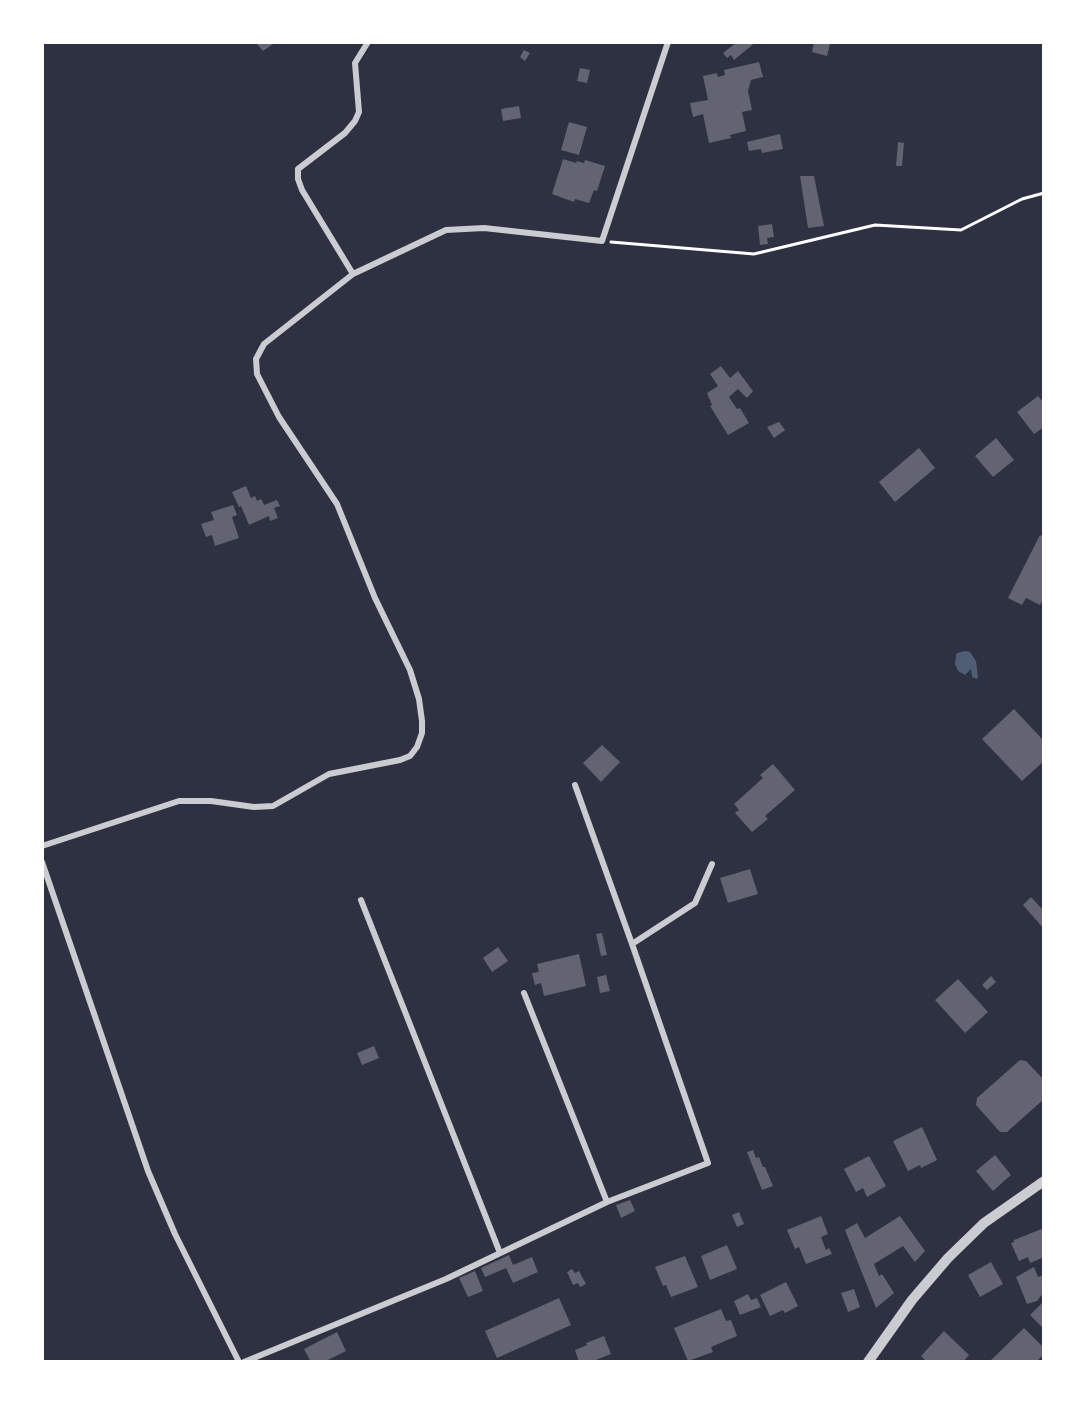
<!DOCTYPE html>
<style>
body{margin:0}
#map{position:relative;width:1086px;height:1404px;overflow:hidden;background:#2d3142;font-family:"Exo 2",sans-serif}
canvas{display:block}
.frame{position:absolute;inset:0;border:44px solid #fff;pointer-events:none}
</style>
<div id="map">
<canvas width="1086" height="1404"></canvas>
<div class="frame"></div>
</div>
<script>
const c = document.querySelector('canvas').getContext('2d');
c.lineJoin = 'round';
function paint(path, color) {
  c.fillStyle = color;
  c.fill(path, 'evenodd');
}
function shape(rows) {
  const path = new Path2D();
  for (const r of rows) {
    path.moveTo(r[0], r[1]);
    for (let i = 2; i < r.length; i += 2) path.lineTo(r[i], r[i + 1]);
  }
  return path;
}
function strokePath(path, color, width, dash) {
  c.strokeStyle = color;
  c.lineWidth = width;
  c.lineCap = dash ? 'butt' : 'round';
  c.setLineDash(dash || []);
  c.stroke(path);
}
paint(shape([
 [965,651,970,652,976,661,978,677,977,679,972,677,971,669,965,675,958,671,955,664,956,656,957,653]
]), '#4f5d75');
paint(shape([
 [255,42,276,42,263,51],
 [737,42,756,42,734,60,731,55,727,58,723,53],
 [814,42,830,44,827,56,812,52],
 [524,50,530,53,525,61,520,57],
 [759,62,763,77,751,80,748,91,752,110,742,112,746,131,730,135,731,138,709,143,703,114,693,117,690,103,708,100,703,76,717,73,718,77,725,75,724,70],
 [580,68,590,70,587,83,577,81],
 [519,106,521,118,503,121,501,109],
 [569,122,587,127,579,155,561,150],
 [780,134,783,149,762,153,761,149,749,151,747,142],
 [898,142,904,143,902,166,896,166],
 [563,159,576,163,577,161,584,163,585,160,605,166,597,191,594,190,589,203,575,199,574,202,552,194],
 [800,176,814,176,824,226,808,228],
 [772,224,774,237,767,238,768,244,760,245,758,226],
 [721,366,730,378,738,371,753,391,747,398,738,389,729,397,737,409,740,408,749,423,728,435,710,406,712,405,707,393,718,386,710,374],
 [1038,396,1044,403,1044,427,1034,434,1017,412],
 [779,422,785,430,774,438,767,427],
 [996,438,1014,460,993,477,975,456],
 [919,448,935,468,895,502,879,482],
 [246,486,251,498,255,496,257,501,261,499,264,505,277,500,280,506,274,508,278,518,270,521,269,516,249,525,241,506,239,507,232,492],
 [233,505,237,515,232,517,239,538,215,546,212,535,206,537,201,524,214,520,211,512],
 [1040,535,1044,537,1044,598,1040,605,1026,598,1022,605,1008,598],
 [1014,709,1044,741,1044,761,1022,781,982,739],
 [602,745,620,762,601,782,583,763],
 [773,764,795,790,765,816,768,819,752,832,735,813,739,810,734,804,763,778,760,775],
 [750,869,758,894,728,903,720,878],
 [1031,897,1044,911,1044,929,1023,905],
 [602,933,607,955,601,956,596,934],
 [498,947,508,961,492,972,483,958],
 [579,954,586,986,544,996,541,983,535,985,532,973,539,972,537,964],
 [606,975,610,991,600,993,597,977],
 [991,976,996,982,987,990,982,985],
 [958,979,988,1012,965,1033,935,1000],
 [374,1046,379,1058,362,1065,357,1053],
 [1020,1060,1026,1061,1044,1080,1044,1099,1007,1132,1000,1132,976,1105,977,1098],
 [922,1127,937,1160,921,1168,920,1165,908,1171,893,1141],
 [753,1150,756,1158,759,1157,763,1167,765,1167,773,1186,762,1190,747,1152],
 [995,1155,1011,1175,993,1191,976,1171],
 [869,1156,886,1186,867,1197,863,1188,856,1192,844,1169],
 [630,1200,635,1211,621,1218,616,1205],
 [739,1212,744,1224,737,1227,732,1215],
 [821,1216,828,1234,821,1237,826,1250,829,1248,832,1254,806,1264,799,1247,795,1249,787,1230],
 [900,1216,925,1251,915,1262,903,1246,874,1264,879,1276,882,1274,894,1293,876,1308,845,1230,857,1223,865,1238],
 [1044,1228,1044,1257,1030,1263,1028,1257,1019,1261,1011,1243,1014,1242,1014,1240],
 [727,1245,737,1269,710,1280,701,1256],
 [509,1255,513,1265,532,1257,538,1272,513,1283,506,1268,485,1277,481,1268],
 [685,1256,698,1287,671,1297,666,1285,663,1286,655,1267],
 [991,1262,1003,1284,980,1297,968,1275],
 [1034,1267,1038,1277,1043,1275,1044,1277,1044,1292,1037,1301,1027,1304,1016,1277],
 [572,1269,575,1273,579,1271,586,1284,580,1287,578,1283,573,1285,567,1272],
 [475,1271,483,1291,468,1297,459,1278],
 [786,1282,798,1306,785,1313,783,1310,770,1316,760,1295],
 [854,1289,860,1307,848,1312,841,1293],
 [748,1294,751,1300,757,1298,761,1307,740,1315,734,1301],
 [559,1298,571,1325,497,1358,485,1331],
 [1044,1301,1044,1329,1030,1315],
 [721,1309,726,1321,731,1320,737,1336,711,1347,713,1352,688,1361,674,1328],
 [1024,1328,1044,1348,1044,1354,1036,1362,989,1362],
 [944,1331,969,1355,963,1362,927,1362,921,1356],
 [337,1332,346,1351,324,1362,311,1362,304,1349],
 [604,1336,611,1354,591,1362,579,1362,575,1350,587,1345,586,1343]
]), '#626471');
strokePath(shape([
 [611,242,754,254,875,225,961,230,1022,199,1044,193]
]), '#fff', 3);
strokePath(shape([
 [353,274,302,190,298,179,298,169,345,133,355,121,359,112,355,63,368,42],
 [575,785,632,944],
 [42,846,179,801,211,801,254,807,273,806,329,774,400,760,410,756,417,747,422,733,422,721,419,699,410,670,375,598,337,504,279,417,257,374,256,359,264,344,353,274,446,230,484,228,602,241,668,42],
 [42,862,148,1171,175,1234,239,1362],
 [361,900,500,1253],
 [524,993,607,1202],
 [244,1362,446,1279,607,1202,708,1163,632,944,695,903,712,864]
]), '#caccd0', 6);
strokePath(shape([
 [868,1362,912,1300,948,1258,984,1223,1044,1181]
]), '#caccd0', 10);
</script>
